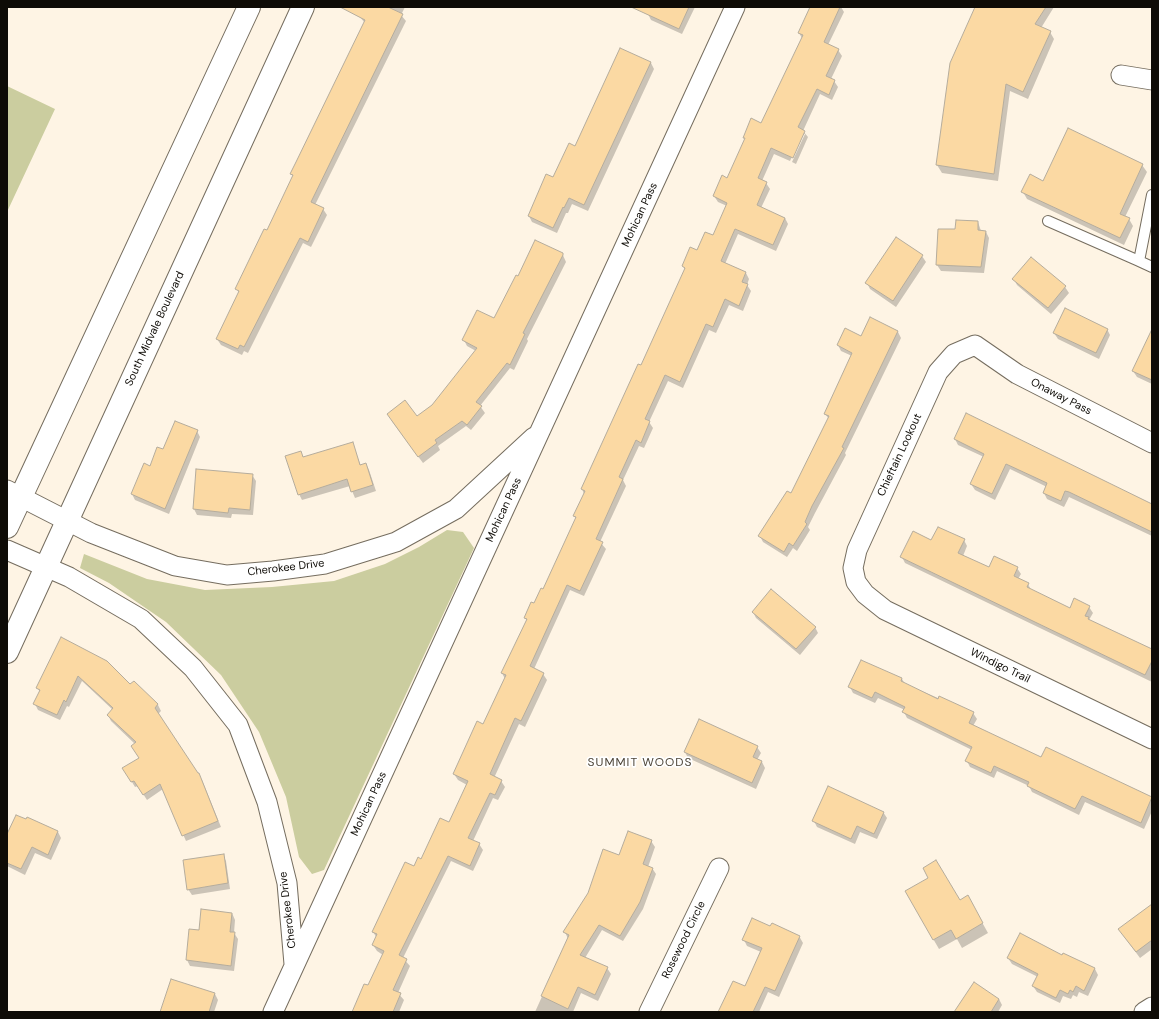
<!DOCTYPE html>
<style>
body{margin:0}
#map{position:relative;width:1159px;height:1019px;overflow:hidden;background:#fef4e4;font-family:"DM Sans",sans-serif}
canvas{display:block}
.frame{position:absolute;inset:0;border:8px solid #0e0b06;pointer-events:none}
</style>
<div id="map">
<canvas width="1159" height="1019"></canvas>
<div class="frame"></div>
</div>
<script>
const c = document.querySelector('canvas').getContext('2d');
c.lineJoin = 'round';
function paint(path, color) {
  c.fillStyle = color;
  c.fill(path, 'evenodd');
}
function shape(rows) {
  const path = new Path2D();
  for (const r of rows) {
    path.moveTo(r[0], r[1]);
    for (let i = 2; i < r.length; i += 2) path.lineTo(r[i], r[i + 1]);
  }
  return path;
}
function strokePath(path, color, width, dash) {
  c.strokeStyle = color;
  c.lineWidth = width;
  c.lineCap = dash ? 'butt' : 'round';
  c.setLineDash(dash || []);
  c.stroke(path);
}
function drawText(font, color, halo, rows, align = 'center') {
  c.font = font + ' "DM Sans",sans-serif';
  c.lineWidth = 3.5;
  c.setLineDash([]);
  c.textBaseline = 'middle';
  c.strokeStyle = halo;
  c.fillStyle = color;
  for (const [text, x, y, turn = 0] of rows) {
    c.save();
    c.translate(x, y);
    c.rotate((+turn || 0) * Math.PI / 180);
    c.textAlign = isNaN(turn) ? turn : align;
    if (halo) c.strokeText(text, 0, 0);
    c.fillText(text, 0, 0);
    c.restore();
  }
}
paint(shape([
 [7,86,55,109,7,212],
 [447,530,463,532,474,548,324,870,312,874,299,857,286,797,259,732,221,675,166,622,109,583,80,568,84,554,147,579,205,590,272,587,334,581,385,564,419,547]
]), '#cbcd9f');
paint(shape([
 [364,7,405,7,401,15,406,21,315,205,323,209,327,215,311,247,303,243,248,353,244,351,242,355,221,345,217,339,239,293,237,289,268,232,293,177,292,174,365,23,359,16],
 [651,7,695,7,682,34,651,20,648,14],
 [811,7,841,7,844,12,828,45,838,50,842,56,831,79,834,81,838,87,832,100,820,94,803,131,808,137,796,164,792,162,805,134,803,134,790,161,774,154,762,181,766,183,770,189,761,208,785,218,788,224,776,251,738,234,725,264,746,273,749,279,747,285,751,291,743,311,729,305,716,333,709,330,683,388,668,381,649,422,653,428,644,448,639,446,623,480,626,486,600,542,606,549,584,596,570,590,534,669,543,674,547,680,525,727,519,724,494,778,501,781,505,787,498,800,493,798,473,841,479,844,483,850,473,871,451,861,403,958,410,966,398,993,404,1000,399,1012,353,1012,368,987,383,955,377,951,373,945,377,938,373,932,414,868,450,823,467,785,458,780,454,774,484,725,505,679,502,673,527,621,525,618,543,590,576,519,574,516,584,494,582,489,641,367,685,270,683,266,713,237,727,206,718,202,714,196,728,179,746,140,744,137,762,124,802,38,799,33],
 [976,7,1054,7,1041,28,1050,32,1054,39,1028,99,1010,91,998,181,942,173,937,165,951,64],
 [620,49,651,63,654,69,588,211,572,204,568,213,566,213,557,233,532,222,529,216,576,147],
 [1142,165,1147,172,1125,217,1129,219,1133,226,1124,245,1027,199,1023,192,1044,182],
 [978,222,981,231,986,232,989,238,984,273,941,271,937,265],
 [562,253,566,262,527,339,528,341,514,370,510,368,480,406,485,413,471,430,466,426,438,446,440,450,423,463,391,420,417,418,433,406,476,351,467,346,464,340,494,320,519,277],
 [922,256,926,262,896,307,870,289,867,283],
 [1014,279,1065,287,1069,293,1051,314,1017,285],
 [871,319,898,332,901,338,845,453,846,455,815,513,808,527,810,530,797,551,793,548,787,557,763,542,760,536,791,495,829,419,825,414,852,356,841,351,838,345,861,337],
 [1107,329,1110,335,1099,359,1058,339,1054,333],
 [1152,335,1152,384,1137,377,1133,371],
 [197,431,200,437,169,514,135,500,132,494,150,467],
 [955,439,1152,505,1152,536,1069,497,1064,507,1047,499,1044,493,1047,487,1010,469,995,500,975,490,971,484,984,457,958,445],
 [352,443,361,466,366,464,369,470,376,491,355,498,350,486,302,500,299,494,300,452,304,458],
 [197,470,252,475,256,481,253,515,232,514,231,518,197,515,194,509],
 [964,540,967,546,963,556,989,568,1017,568,1021,574,1018,579,1028,584,1031,590,1070,609,1089,607,1093,613,1089,620,1152,650,1152,682,905,563,902,557,932,541],
 [753,612,815,627,818,633,800,655,756,618],
 [61,639,130,686,134,682,158,705,161,711,158,714,202,780,221,827,186,841,163,789,147,800,138,786,135,787,127,774,140,758,135,744,111,721,108,715,113,710,82,681,69,707,67,706,60,720,38,710,35,704,40,693,38,688],
 [902,679,905,684,973,713,977,719,973,726,1042,758,1046,748,1152,798,1152,811,1144,829,1085,802,1079,815,1032,792,1029,786,997,771,994,778,970,767,967,761,972,750,907,718,904,712,905,710,878,698,875,703,853,693,850,687],
 [757,747,761,753,757,760,762,762,765,768,756,789,688,758,685,752],
 [883,812,887,818,877,839,860,832,855,844,817,827,814,821],
 [28,818,58,832,61,838,51,860,35,853,25,875,7,866,7,836],
 [651,841,655,847,648,867,652,868,656,874,643,909,623,941,602,930,585,958,607,968,611,974,598,1001,581,993,573,1012,535,1012,568,939,565,932,619,856],
 [223,855,226,861,230,889,192,895,188,889],
 [930,878,959,902,973,906,988,933,962,948,957,939,939,949,906,892],
 [1152,907,1152,949,1140,958,1123,935],
 [232,913,235,920,234,933,238,939,234,971,190,966,187,960,200,931],
 [771,928,799,936,803,943,779,997,768,992,759,1012,720,1012,745,987,761,952,747,946,744,940],
 [1064,954,1095,969,1098,975,1088,996,1079,992,1077,997,1073,995,1071,999,1063,996,1060,1003,1037,992,1033,986,1038,977,1012,964,1008,958,1063,956],
 [215,994,218,1000,214,1012,161,1012],
 [999,999,1002,1005,998,1012,955,1012]
]), '#0003');
const building = shape([
 [340,7,388,7,403,14,311,202,324,208,308,242,300,238,244,347,240,345,238,349,216,339,239,291,235,289,264,229,267,230,293,175,290,174,296,162,365,20,340,7],
 [631,7,689,7,679,29,631,7],
 [810,7,840,7,824,42,839,49,826,76,835,80,829,95,817,89,798,127,805,131,793,158,771,148,758,178,767,182,757,205,785,218,773,245,735,229,721,261,746,272,742,282,748,284,739,306,725,299,713,327,706,324,680,382,665,375,645,419,650,421,641,443,636,440,619,477,623,479,596,539,603,542,580,591,567,585,530,666,544,673,521,721,515,718,490,774,502,780,495,795,490,793,468,838,480,843,470,866,448,856,399,955,407,959,393,990,401,993,393,1012,352,1012,364,984,368,985,384,951,372,945,377,934,372,932,405,862,414,866,418,857,421,859,440,818,449,822,468,781,453,774,477,721,483,724,506,675,501,673,527,619,524,618,531,602,534,603,541,588,543,589,576,517,573,516,585,491,581,489,638,364,641,365,685,268,682,266,690,247,697,250,705,232,713,235,727,203,713,196,722,175,727,178,745,138,743,138,751,118,761,123,803,35,798,33,810,7],
 [975,7,1046,7,1035,24,1051,31,1023,92,1006,84,994,174,936,165,950,63,975,7],
 [620,48,651,62,584,205,569,198,564,208,563,207,553,228,528,216,546,174,553,177,569,143,575,146,620,48],
 [1068,128,1143,164,1120,214,1130,218,1120,238,1021,192,1030,174,1043,181,1068,128],
 [956,220,978,221,978,230,986,231,981,267,936,265,938,229,955,229,956,220],
 [896,237,923,255,893,301,865,283,896,237],
 [535,240,563,253,563,255,523,333,525,334,510,365,507,363,476,402,482,406,467,425,462,421,435,440,437,443,418,457,387,414,405,400,417,416,432,405,477,348,462,340,477,310,494,318,516,275,518,276,535,240],
 [1031,257,1066,286,1048,308,1012,279,1031,257],
 [1065,308,1108,329,1096,353,1053,333,1065,308],
 [870,317,898,331,842,447,844,448,812,506,805,522,807,524,793,546,789,543,784,552,758,536,787,491,791,493,829,416,824,414,852,353,837,345,845,328,861,336,870,317],
 [1152,329,1152,380,1132,371,1152,329],
 [966,413,1152,504,1152,532,1069,492,1065,491,1061,501,1043,493,1047,483,1006,464,992,494,970,484,984,454,954,439,966,413],
 [175,421,198,430,165,509,131,494,144,463,150,466,157,447,163,449,175,421],
 [353,442,360,465,366,463,373,485,351,492,347,479,298,495,285,456,301,451,303,457,353,442],
 [196,469,253,474,250,510,229,508,228,513,193,509,196,469],
 [938,527,965,539,958,553,989,567,994,556,1018,567,1014,576,1029,583,1027,587,1070,608,1074,598,1090,606,1085,616,1089,617,1088,619,1152,649,1152,661,1145,675,900,557,913,531,931,540,938,527],
 [771,589,816,627,796,649,752,612,771,589],
 [61,637,107,661,130,684,134,681,158,704,155,708,198,773,199,773,218,821,182,836,160,784,143,795,134,781,131,782,122,768,139,758,131,746,136,742,107,715,113,708,78,676,66,702,64,700,57,715,33,704,40,690,36,688,61,637],
 [861,660,902,678,901,681,938,699,939,696,974,712,969,723,1041,757,1046,747,1152,797,1141,823,1082,796,1075,809,1027,786,1029,782,994,766,991,773,965,761,972,747,902,712,905,707,875,692,872,698,848,687,861,660],
 [699,719,758,746,753,757,762,761,752,783,684,752,699,719],
 [828,786,884,812,874,834,857,826,851,839,812,821,828,786],
 [16,815,26,819,27,817,58,831,48,855,32,847,21,869,7,863,7,834,16,815],
 [628,831,652,840,643,864,653,868,640,902,620,936,599,925,580,955,608,967,595,995,578,987,568,1009,541,996,569,935,563,932,588,893,603,849,619,855,628,831],
 [224,854,228,883,187,890,183,860,224,854],
 [936,860,960,900,968,895,983,923,956,939,951,930,933,940,905,891,928,878,923,868,936,860],
 [1152,904,1152,940,1136,952,1118,929,1152,904],
 [201,909,232,913,230,932,235,932,231,966,186,960,189,929,199,930,201,909],
 [752,918,770,926,772,923,800,936,775,991,765,987,753,1012,718,1012,733,981,745,986,762,948,742,940,752,918],
 [1020,933,1062,955,1063,953,1095,968,1084,991,1076,986,1073,992,1070,990,1068,994,1060,990,1056,998,1032,986,1038,974,1007,958,1020,933],
 [171,979,215,993,209,1012,160,1012,171,979],
 [974,982,999,999,991,1012,954,1012,974,982]
]);
paint(building, '#fbd9a3');
strokePath(building, '#b5ac9c', 1);
const service = shape([
 [1152,195,1139,261,1152,267],
 [1048,221,1139,261]
]);
const minor = shape([
 [1121,75,1152,80],
 [1152,443,1017,374,975,345,954,354,938,372,857,550,853,568,856,582,865,594,885,610,1152,739],
 [7,490,91,533,175,566,227,575,273,571,325,564,396,542,456,509,534,437],
 [7,550,69,577,141,619,193,668,238,725,267,802,287,883,294,964],
 [273,1012,735,7],
 [649,1012,719,868],
 [1144,1012,1152,1007]
]);
const secondary = shape([
 [7,527,249,7],
 [7,652,303,7]
]);
strokePath(service, '#756d5f', 12);
strokePath(minor, '#756d5f', 21);
strokePath(secondary, '#756d5f', 24);
strokePath(service, '#fff', 10);
strokePath(minor, '#fff', 19);
strokePath(secondary, '#fff', 22);
drawText('11px', '#0e0b06', '#fff', [
 ["Mohican Pass",640,215,-65],
 ["South Midvale Boulevard",155,329,-65],
 ["Onaway Pass",1061,397,27],
 ["Chieftain Lookout",900,455,-65],
 ["Mohican Pass",504,510,-65],
 ["Cherokee Drive",286,568,-7],
 ["Windigo Trail",1000,666,26],
 ["Mohican Pass",369,804,-65],
 ["Cherokee Drive",288,910,-97],
 ["Rosewood Circle",684,940,-64]
]);
c.letterSpacing = '1px';
drawText('12px', '#4e4639', '#fff', [
 ["SUMMIT WOODS",640,763]
]);
c.letterSpacing = '0px';
</script>
